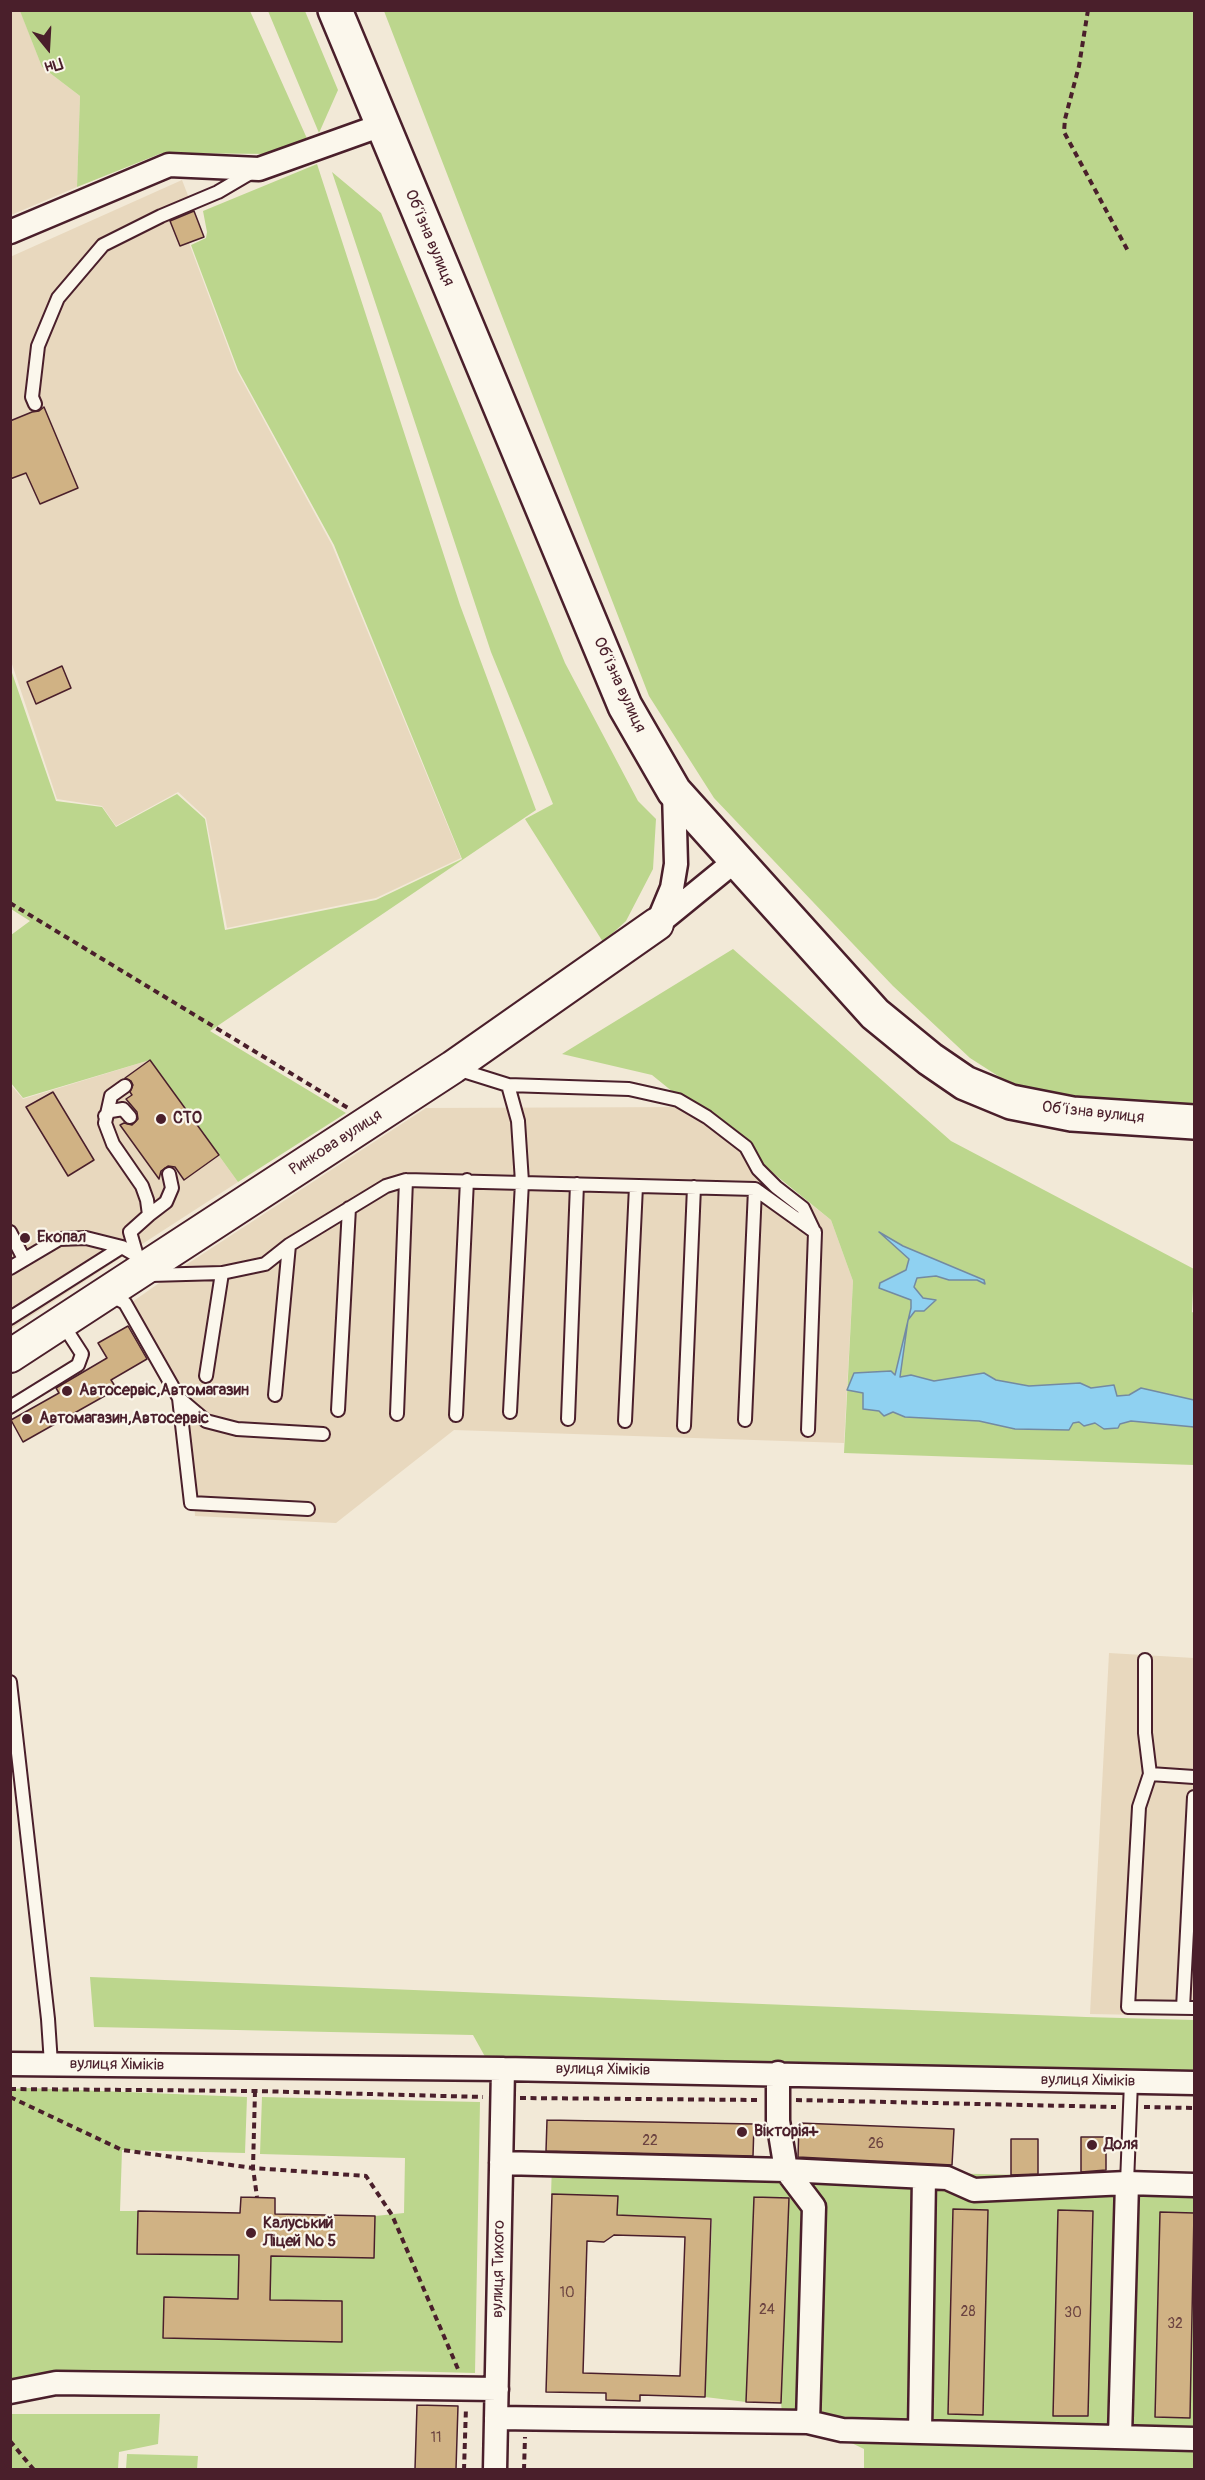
<!DOCTYPE html>
<meta charset="utf-8">
<style>
body{margin:0}
#map{position:relative;width:1205px;height:2480px;overflow:hidden;background:#f2e9d7;font-family:Pangolin,sans-serif}
canvas{display:block}
.frame{position:absolute;inset:0;border:12px solid #4a1f2b;pointer-events:none}
.north{position:absolute;left:18px;top:18px;width:60px;height:60px;-webkit-text-stroke:4px #fbf7ec;paint-order:stroke;rotate:162deg;font-size:16px;font-weight:700;line-height:24px;text-align:center;color:#4a1f2b}
.north::after{content:'';display:block;margin:auto;width:21px;height:27px;background:#4a1f2b;clip-path:polygon(50% 0,100% 100%,50% 72%,0 100%)}
</style>
<div id="map">
<canvas width="1205" height="2480"></canvas>
<div class="frame"></div>
<div class="north">Пн</div>
</div>
<script>
const c = document.querySelector('canvas').getContext('2d');
c.lineJoin = 'round';
function paint(path, color) {
  c.fillStyle = color;
  c.fill(path, 'evenodd');
}
function shape(rows) {
  const path = new Path2D();
  for (const r of rows) {
    path.moveTo(r[0], r[1]);
    for (let i = 2; i < r.length; i += 2) path.lineTo(r[i], r[i + 1]);
  }
  return path;
}
function strokePath(path, color, width, dash) {
  c.strokeStyle = color;
  c.lineWidth = width;
  c.lineCap = dash ? 'butt' : 'round';
  c.setLineDash(dash || []);
  c.stroke(path);
}
function drawText(font, color, halo, rows, align = 'center') {
  c.font = font + ' Pangolin,sans-serif';
  c.lineWidth = 4.5;
  c.setLineDash([]);
  c.textBaseline = 'middle';
  c.strokeStyle = halo;
  c.fillStyle = color;
  for (const [text, x, y, turn = 0] of rows) {
    c.save();
    c.translate(x, y);
    c.rotate((+turn || 0) * Math.PI / 180);
    c.textAlign = isNaN(turn) ? turn : align;
    if (halo) c.strokeText(text, 0, 0);
    c.fillText(text, 0, 0);
    c.restore();
  }
}
paint(shape([
 [20,10,42,67,80,96,77,187,11,215,10,11],
 [182,180,204,237,189,243,237,371,332,545,461,858,376,898,227,928,206,818,178,792,116,826,102,806,57,799,11,661,10,257],
 [150,1060,238,1182,11,1329,10,1084,23,1099],
 [687,1107,831,1220,853,1281,844,1443,454,1430,336,1523,195,1516,191,1446,179,1398,125,1307,172,1274,426,1108],
 [1109,1653,1194,1658,1194,2016,1090,2014]
]), '#e8d8be');
paint(shape([
 [20,11,250,11,309,143,271,154,162,153,77,187,80,96,42,67],
 [268,11,305,11,338,90,319,133],
 [384,11,1194,11,1194,1105,1087,1100,1009,1083,970,1058,893,986,714,798,649,696],
 [317,164,460,605,536,810,210,1031,346,1113,238,1182,150,1060,23,1098,11,1083,11,935,30,921,11,909,10,667,56,801,102,807,116,827,177,794,205,819,225,930,376,900,462,859,334,545,238,370,191,245,206,238,207,232,203,211],
 [332,172,381,213,565,663,638,801,656,819,653,869,626,921,603,942,525,819,553,804,491,652],
 [733,949,951,1141,1194,1269,1192,1312,1194,1313,1194,1465,844,1453,853,1281,831,1220,652,1075,562,1054],
 [90,1977,1086,2017,1194,2020,1194,2076,488,2062,473,2035,94,2027],
 [29,2088,247,2097,245,2153,122,2150,120,2211,138,2211,137,2253,239,2255,238,2299,164,2297,163,2338,341,2342,342,2301,270,2300,271,2256,374,2258,375,2216,404,2213,405,2158,260,2154,262,2097,480,2102,475,2373,397,2371,11,2384,10,2089],
 [552,2164,1194,2179,1194,2469,864,2469,864,2449,808,2422,783,2422,781,2403,789,2198,754,2197,746,2402,705,2397,712,2219,617,2215,618,2196,551,2195],
 [11,2414,160,2414,158,2444,119,2452,118,2469,11,2469],
 [127,2454,198,2456,197,2469,126,2469]
]), '#bcd68d');
const water = shape([
 [879,1232,903,1246,984,1280,985,1284,977,1280,949,1280,936,1276,917,1278,914,1287,923,1298,936,1300,924,1311,915,1311,908,1320,900,1377,911,1375,934,1381,984,1373,996,1380,1029,1386,1080,1383,1091,1388,1114,1385,1117,1396,1129,1395,1141,1388,1194,1400,1194,1427,1131,1421,1120,1424,1118,1428,1104,1429,1095,1423,1084,1426,1079,1422,1073,1423,1069,1430,1015,1429,979,1421,905,1417,893,1412,884,1416,879,1411,863,1409,863,1393,847,1390,854,1373,891,1371,895,1375,911,1308,911,1300,879,1288,880,1283,906,1270,909,1259,879,1232]
]);
paint(water, '#8fd1f1');
strokePath(water, '#738aa2', 1.5);
const building = shape([
 [194,211,204,237,180,246,170,221,194,211],
 [44,407,78,488,40,504,26,473,10,479,10,421,32,412,39,411,44,407],
 [62,666,71,688,36,704,27,682,62,666],
 [150,1060,219,1155,184,1180,175,1167,168,1166,161,1171,159,1179,120,1125,124,1123,132,1125,138,1119,137,1112,126,1099,132,1095,130,1092,133,1085,131,1081,125,1078,150,1060],
 [53,1092,94,1160,68,1176,26,1107,53,1092],
 [128,1326,147,1359,111,1380,117,1389,23,1442,11,1420,59,1393,56,1388,107,1358,98,1343,128,1326],
 [547,2120,754,2124,753,2156,546,2151,547,2120],
 [799,2123,954,2129,952,2165,798,2157,799,2123],
 [1081,2137,1106,2137,1106,2170,1081,2172,1081,2137],
 [1011,2139,1038,2139,1038,2174,1011,2175,1011,2139],
 [552,2194,618,2196,617,2215,711,2219,705,2397,640,2395,640,2401,606,2400,606,2393,546,2392,552,2194],
 [614,2235,685,2237,680,2376,583,2373,587,2241,604,2242,614,2235],
 [241,2197,275,2198,275,2214,375,2216,374,2258,271,2256,270,2300,342,2301,342,2342,163,2338,164,2297,238,2299,239,2255,137,2254,138,2211,240,2213,241,2197],
 [754,2197,789,2198,781,2403,746,2402,754,2197],
 [953,2209,988,2210,983,2415,948,2414,953,2209],
 [1058,2210,1093,2211,1088,2416,1053,2416,1058,2210],
 [1160,2212,1194,2213,1190,2418,1155,2417,1160,2212],
 [417,2405,458,2406,456,2469,415,2469,417,2405]
]);
paint(building, '#d0b284');
strokePath(building, '#4a1f2b', 1.5);
const service = shape([
 [35,404,32,397,38,346,58,298,103,245,161,216,218,192,252,172],
 [457,1069,508,1085,518,1121,522,1182,510,1412],
 [508,1085,629,1089,678,1100,707,1117,746,1147,758,1169,776,1187,803,1208,813,1229],
 [125,1086,111,1096,105,1123,113,1144,142,1186,147,1200,149,1215,130,1232,137,1256],
 [105,1116,111,1111,123,1109,130,1117],
 [149,1215,166,1202,172,1188,169,1174],
 [10,1232,24,1259],
 [10,1268,59,1239,86,1238,122,1247,139,1257],
 [150,1275,222,1273,265,1264,289,1245,386,1186,406,1180,755,1189,815,1232,808,1430],
 [110,1295,125,1303,179,1398,206,1421,237,1429,323,1434],
 [10,1318,122,1247],
 [206,1376,222,1273],
 [275,1395,289,1245],
 [179,1398,191,1503,308,1509],
 [10,1407,78,1365,82,1354,62,1323],
 [338,1410,349,1208],
 [397,1414,406,1180],
 [456,1415,467,1180],
 [568,1419,577,1184],
 [745,1420,755,1189],
 [625,1421,636,1186],
 [684,1426,694,1187],
 [1145,1660,1145,1733,1150,1774],
 [10,1682,48,2019,51,2064],
 [1194,1777,1150,1774,1139,1807,1128,2007,1194,2008],
 [1183,2008,1194,1797],
 [1127,2183,1131,2082]
]);
const minor = shape([
 [10,232,169,165,259,169,382,125],
 [659,923,735,861],
 [657,924,672,888,676,864,674,791],
 [10,2064,503,2069,1194,2083],
 [778,2073,778,2121,786,2170,814,2207,808,2422],
 [501,2163,786,2170,947,2178,974,2190,1127,2183,1194,2185],
 [10,2392,56,2383,497,2389],
 [496,2418,808,2422,842,2430,1194,2439],
 [920,2432,924,2177],
 [1120,2437,1127,2183],
 [495,2470,503,2069]
]);
const secondary = shape([
 [10,1356,453,1067,657,924]
]);
const primary = shape([
 [335,10,625,706,674,791,875,1014,930,1059,965,1083,1011,1102,1072,1114,1194,1122]
]);
strokePath(service, '#4a1f2b', 16);
strokePath(minor, '#4a1f2b', 27);
strokePath(secondary, '#4a1f2b', 36);
strokePath(primary, '#4a1f2b', 38);
strokePath(shape([
 [1088,10,1079,66,1065,119,1064,132,1128,251],
 [10,903,348,1108],
 [10,2089,255,2091,483,2097],
 [255,2091,253,2168,257,2197],
 [10,2097,122,2150,253,2168,366,2176,392,2215,458,2369],
 [520,2098,759,2100],
 [796,2100,1116,2107],
 [1144,2107,1194,2108],
 [10,2441,34,2470],
 [464,2470,466,2407],
 [524,2470,525,2437]
]), '#4a1f2b', 4, [6, 4.5]);
strokePath(service, '#fbf7ec', 12);
strokePath(minor, '#fbf7ec', 22);
strokePath(secondary, '#fbf7ec', 32);
strokePath(primary, '#fbf7ec', 33);
for (const [x, y, r, color] of [
 [161,1119,6,"#4a1f2b"],
 [25,1238,6,"#4a1f2b"],
 [67,1391,6,"#4a1f2b"],
 [27,1419,6,"#4a1f2b"],
 [742,2132,6,"#4a1f2b"],
 [1092,2145,6,"#4a1f2b"],
 [251,2233,6,"#4a1f2b"]
]) {
  const dot = new Path2D();
  dot.arc(x, y, r, 0, 2 * Math.PI);
  c.fillStyle = color;
  c.fill(dot);
  strokePath(dot, '#fbf7ec', 2);
}
drawText('14px', '#6c4441', null, [
 ["22",650,2141],
 ["26",876,2144],
 ["10",567,2293],
 ["24",767,2310],
 ["28",968,2312],
 ["30",1073,2313],
 ["32",1175,2324],
 ["11",436,2438]
]);
drawText('16px', '#4a1f2b', '#fbf7ec', [
 ["Обʼїзна вулиця",429,238,67],
 ["Обʼїзна вулиця",619,685,65],
 ["Обʼїзна вулиця",1093,1113,6],
 ["Ринкова вулиця",336,1143,-33],
 ["вулиця Хіміків",117,2065,1],
 ["вулиця Хіміків",603,2070,1],
 ["вулиця Хіміків",1088,2081,1],
 ["вулиця Тихого",499,2269,-89]
]);
drawText('bold 16px', '#4a1f2b', '#fbf7ec', [
 ["СТО",173,1119],
 ["Екопал",37,1238],
 ["Автосервіс,Автомагазин",79,1391],
 ["Автомагазин,Автосервіс",39,1419],
 ["Вікторія+",754,2132],
 ["Доля",1104,2145],
 ["Калуський",263,2224],
 ["Ліцей № 5",263,2242]
], 'left');
</script>
